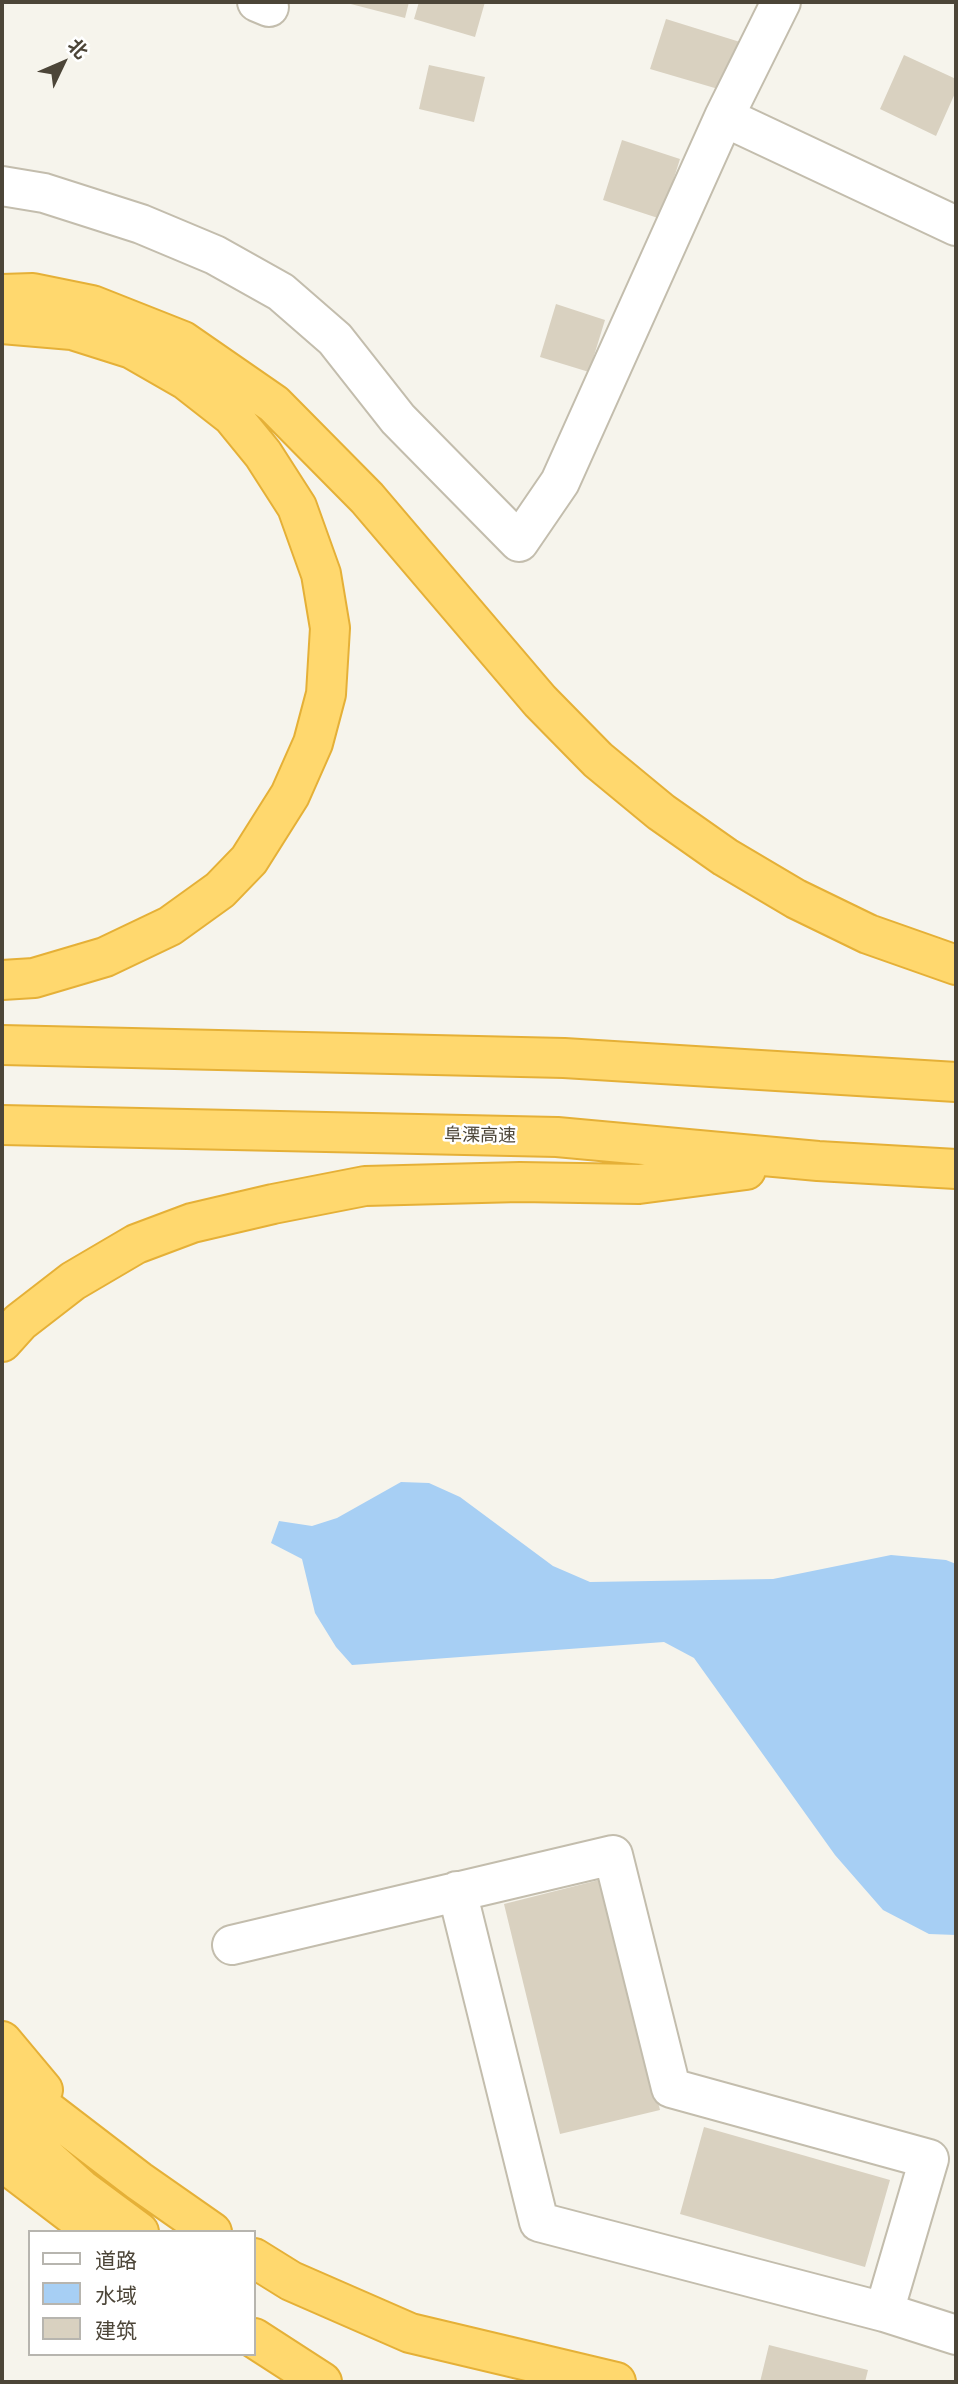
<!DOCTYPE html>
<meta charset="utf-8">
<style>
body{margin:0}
#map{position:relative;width:958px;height:2384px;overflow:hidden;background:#f6f4ec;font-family:Manrope,"Noto Sans SC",sans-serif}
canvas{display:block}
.frame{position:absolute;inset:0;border:4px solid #4c4538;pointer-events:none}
.legend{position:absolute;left:28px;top:2230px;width:228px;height:126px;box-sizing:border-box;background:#fff;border:2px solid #b7b5af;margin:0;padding:9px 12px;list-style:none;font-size:21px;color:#4c4538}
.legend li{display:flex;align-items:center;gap:14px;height:35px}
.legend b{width:35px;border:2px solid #b7b5af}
.north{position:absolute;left:28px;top:28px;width:70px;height:70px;-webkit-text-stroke:5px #fff;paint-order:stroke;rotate:46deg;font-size:19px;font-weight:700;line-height:28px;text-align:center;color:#4c4538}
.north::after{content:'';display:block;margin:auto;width:24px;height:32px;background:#4c4538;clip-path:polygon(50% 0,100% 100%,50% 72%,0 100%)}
</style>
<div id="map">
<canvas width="958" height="2384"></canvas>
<div class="frame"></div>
<ul class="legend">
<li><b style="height:9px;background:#fff"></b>道路</li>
<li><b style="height:19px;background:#a7cff4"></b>水域</li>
<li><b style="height:19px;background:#d9d1c0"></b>建筑</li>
</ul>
<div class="north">北</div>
</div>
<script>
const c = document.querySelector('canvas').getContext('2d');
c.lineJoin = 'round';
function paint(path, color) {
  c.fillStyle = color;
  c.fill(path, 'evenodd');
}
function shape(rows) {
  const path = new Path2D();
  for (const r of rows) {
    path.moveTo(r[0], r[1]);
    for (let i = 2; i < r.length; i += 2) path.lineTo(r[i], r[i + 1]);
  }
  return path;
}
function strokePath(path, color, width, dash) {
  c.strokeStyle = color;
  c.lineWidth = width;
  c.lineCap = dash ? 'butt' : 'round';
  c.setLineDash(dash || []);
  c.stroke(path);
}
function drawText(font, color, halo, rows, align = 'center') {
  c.font = font + ' Manrope,"Noto Sans SC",sans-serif';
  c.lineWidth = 5;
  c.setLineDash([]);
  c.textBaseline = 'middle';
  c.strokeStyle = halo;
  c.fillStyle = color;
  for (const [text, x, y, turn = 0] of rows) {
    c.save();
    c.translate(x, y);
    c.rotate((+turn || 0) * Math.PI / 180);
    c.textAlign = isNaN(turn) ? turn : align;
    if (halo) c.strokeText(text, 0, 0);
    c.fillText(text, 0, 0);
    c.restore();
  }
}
paint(shape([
 [401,1482,429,1483,460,1497,553,1566,590,1582,773,1579,891,1555,946,1560,956,1564,956,1935,929,1934,883,1910,835,1855,694,1658,664,1642,352,1665,336,1647,315,1613,302,1559,271,1543,279,1521,312,1526,337,1518]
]), '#a7cff4');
paint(shape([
 [343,2,409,2,405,18],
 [419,2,485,2,475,37,414,19],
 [666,19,740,42,725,91,650,69],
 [904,55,956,79,956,91,936,136,880,109],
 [429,65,485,77,474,122,419,109],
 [622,140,680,159,661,219,603,200],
 [556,304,605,320,589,372,540,357],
 [603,1879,660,2110,560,2134,504,1904],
 [704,2127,890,2180,865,2267,680,2214],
 [769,2345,868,2370,865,2382,760,2382]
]), '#d9d1c0');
const minor = shape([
 [257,2,269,7],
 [724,117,956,226],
 [2,186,44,193,141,224,215,255,281,292,335,339,398,419,519,542,560,482,724,117,781,2],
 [457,1891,539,2222,884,2312],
 [232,1945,613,1855,671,2088,929,2159,884,2312,956,2335]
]);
const highway = shape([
 [2,294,33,293,92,305,183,341,274,404,367,498,540,701,598,760,661,812,725,857,796,899,868,934,956,965],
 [2,324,72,330,132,349,186,380,232,416,263,454,297,507,321,574,330,628,326,694,313,743,290,795,249,860,220,890,170,926,105,957,34,978,2,980],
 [2,1045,564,1058,956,1082],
 [2,1125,557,1137,818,1161,956,1169],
 [2,1342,20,1322,73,1281,136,1244,192,1223,273,1204,365,1186,520,1182,639,1184,746,1170],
 [2,2041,43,2090],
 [2,2076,139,2181,212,2232],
 [2,2118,81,2189,139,2232],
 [2,2161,95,2232],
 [254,2258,291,2281,410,2333,616,2382],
 [254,2338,322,2382]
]);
strokePath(minor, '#c3bdad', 42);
strokePath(highway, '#e5b037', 42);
strokePath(minor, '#fff', 38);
strokePath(highway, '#ffd86e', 38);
drawText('18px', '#4c4538', '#fff', [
 ["阜溧高速",480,1136,1]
]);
</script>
